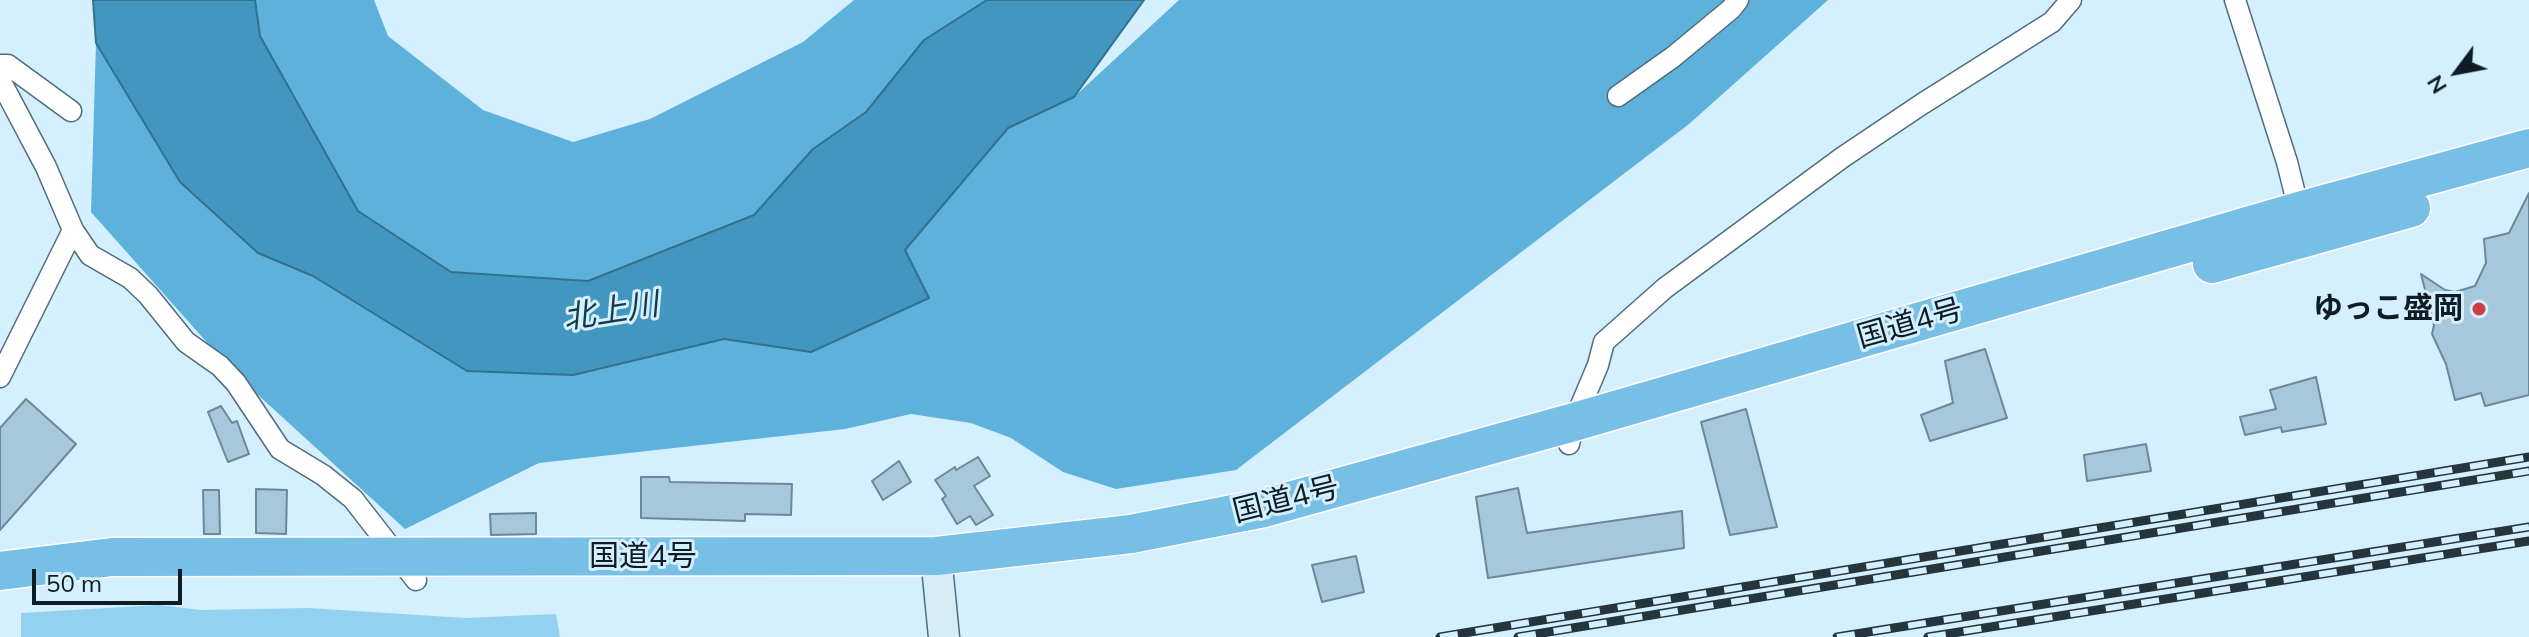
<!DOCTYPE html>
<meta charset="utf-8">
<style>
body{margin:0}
#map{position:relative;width:2529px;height:637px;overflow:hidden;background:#d4effe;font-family:Mulish,sans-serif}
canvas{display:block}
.north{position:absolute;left:2417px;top:32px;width:80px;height:80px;-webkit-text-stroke:6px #d4effe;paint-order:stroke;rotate:238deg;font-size:22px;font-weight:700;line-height:32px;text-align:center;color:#101c23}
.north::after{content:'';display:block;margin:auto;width:28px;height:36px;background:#101c23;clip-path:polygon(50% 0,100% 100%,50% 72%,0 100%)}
.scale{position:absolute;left:32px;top:569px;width:150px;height:36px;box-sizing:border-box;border:4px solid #101c23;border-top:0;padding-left:10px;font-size:24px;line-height:28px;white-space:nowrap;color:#101c23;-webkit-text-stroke:6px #d4effe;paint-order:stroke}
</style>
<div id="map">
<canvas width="2529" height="637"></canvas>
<div class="north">N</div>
<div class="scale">50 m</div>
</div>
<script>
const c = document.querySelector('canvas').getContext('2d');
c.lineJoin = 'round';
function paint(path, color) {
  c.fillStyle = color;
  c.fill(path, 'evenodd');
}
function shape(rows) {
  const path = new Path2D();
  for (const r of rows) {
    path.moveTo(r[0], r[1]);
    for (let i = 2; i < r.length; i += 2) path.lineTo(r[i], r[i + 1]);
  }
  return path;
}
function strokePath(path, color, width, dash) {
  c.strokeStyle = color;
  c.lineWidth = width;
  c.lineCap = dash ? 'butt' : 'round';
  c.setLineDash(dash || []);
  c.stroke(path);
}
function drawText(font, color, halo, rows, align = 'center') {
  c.font = font + ' Mulish,"Noto Sans JP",sans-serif';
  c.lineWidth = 6;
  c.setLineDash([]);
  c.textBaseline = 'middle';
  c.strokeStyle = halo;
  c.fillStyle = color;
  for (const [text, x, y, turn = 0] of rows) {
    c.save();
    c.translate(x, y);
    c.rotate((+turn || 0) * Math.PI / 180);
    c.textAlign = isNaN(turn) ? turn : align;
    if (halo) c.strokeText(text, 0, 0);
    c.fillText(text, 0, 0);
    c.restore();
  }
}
paint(shape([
 [159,605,201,610,309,608,465,618,556,614,560,637,21,637,21,613]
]), '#94d0f0');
paint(shape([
 [255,0,374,0,388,36,483,110,573,142,650,119,803,42,854,0,987,0,924,40,866,112,813,149,754,215,588,281,451,272,358,211,260,36],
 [1179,0,1828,0,1689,124,1236,470,1116,489,1063,472,1011,438,971,423,911,414,845,429,539,463,405,529,235,374,91,212,96,43,180,182,258,253,313,276,573,375,724,339,811,352,928,298,905,250,1008,128,1074,97]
]), '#5eb1db');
const water = shape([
 [93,0,255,0,260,36,358,211,451,272,588,281,754,215,813,149,866,112,924,40,987,0,1144,0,1074,97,1008,128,905,250,929,298,811,352,724,339,573,375,467,371,313,276,258,253,180,182,96,43,93,0]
]);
paint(water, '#4296c0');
strokePath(water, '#337191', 2);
const building = shape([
 [2529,193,2529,395,2485,406,2481,393,2455,400,2446,364,2432,334,2434,325,2421,274,2445,290,2455,292,2475,286,2486,263,2484,239,2509,233,2529,193],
 [1985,349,2007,418,1930,441,1921,415,1953,403,1945,361,1985,349],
 [2316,377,2326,424,2282,432,2281,427,2245,435,2240,417,2276,409,2270,390,2316,377],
 [26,399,76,444,0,530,0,428,26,399],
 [221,406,232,423,237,421,249,454,228,462,208,412,221,406],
 [1746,409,1777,527,1730,535,1701,422,1746,409],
 [2146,444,2151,471,2087,481,2084,455,2146,444],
 [978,457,990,476,974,486,993,515,976,525,970,516,957,524,942,499,946,496,935,480,955,467,956,470,978,457],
 [899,461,911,482,883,500,872,481,899,461],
 [641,477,669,477,670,482,792,484,791,515,745,514,745,521,641,518,641,477],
 [1518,488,1527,533,1682,511,1684,548,1488,578,1476,497,1518,488],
 [256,489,287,490,286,534,256,533,256,489],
 [203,490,219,490,220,534,204,534,203,490],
 [536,513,536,534,491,535,490,514,536,513],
 [1356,556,1364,592,1322,602,1312,565,1356,556]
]);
paint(building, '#a7c7da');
strokePath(building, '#6a899a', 2);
const street = shape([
 [2235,0,2287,162,2301,218],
 [0,65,8,65,71,111],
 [0,80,46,167,73,230,0,377],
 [1618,96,1673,57,1731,9,1738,0],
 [73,230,90,255,130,278,148,295,186,342,220,366,236,383,280,449,323,475,353,499,416,580],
 [1569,444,1574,422,1598,365,1604,342,1665,288,1843,157,1922,104,2052,22,2071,0]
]);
const secondary = shape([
 [936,556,944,637]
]);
const highway = shape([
 [2212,264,2411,208],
 [0,571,112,557,936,556,1131,534,1264,508,1574,422,2299,211,2529,148]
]);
strokePath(street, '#4f6d7e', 23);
strokePath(secondary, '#4f6d7e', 33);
strokePath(highway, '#fff', 41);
strokePath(street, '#fff', 20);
strokePath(secondary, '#d6ecf7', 30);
strokePath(highway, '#77bfe5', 38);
const rail = shape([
 [1440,637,2529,457],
 [1518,637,2529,471],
 [1837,637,2529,527],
 [1928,637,2529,541]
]);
strokePath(rail, '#26343c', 9);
strokePath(rail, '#d4effe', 6, [18]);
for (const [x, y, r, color] of [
 [2479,309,8,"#cd3d43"]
]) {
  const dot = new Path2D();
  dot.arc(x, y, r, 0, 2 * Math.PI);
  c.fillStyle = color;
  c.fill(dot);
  strokePath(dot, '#d4effe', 3);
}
drawText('bold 30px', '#101c23', '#d4effe', [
 ["ゆっこ盛岡",2463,309]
], 'right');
drawText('30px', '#101c23', '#d4effe', [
 ["国道4号",1910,324,-16],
 ["国道4号",1286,500,-14],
 ["国道4号",643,557]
]);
drawText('italic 32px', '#14394b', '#d4effe', [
 ["北上川",611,312,-9]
]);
</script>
